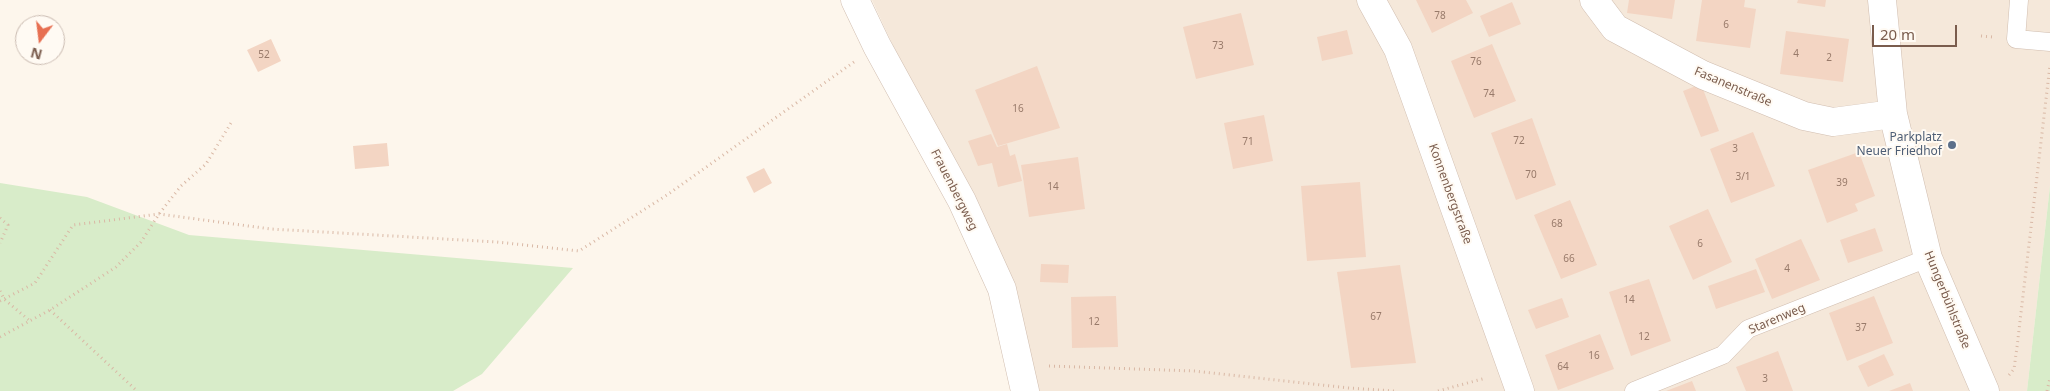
<!DOCTYPE html>
<meta charset="utf-8">
<style>
body{margin:0}
#map{position:relative;width:2050px;height:391px;overflow:hidden;background:#fdf6ec;font-family:"Noto Sans",sans-serif}
canvas{display:block}
.north{position:absolute;left:15px;top:15px;width:50px;height:50px;box-sizing:border-box;background:#fffaf3;border:1px solid #cabbb1;border-radius:50%;rotate:195deg;font-size:14px;font-weight:700;line-height:20px;text-align:center;color:#7a5c4d}
.north::after{content:'';display:block;margin:auto;width:18px;height:22px;background:#e76f51;clip-path:polygon(50% 0,100% 100%,50% 72%,0 100%)}
.scale{position:absolute;left:1872px;top:25px;width:85px;height:22px;box-sizing:border-box;border:2px solid #7a5c4d;border-top:0;padding-left:6px;font-size:15px;line-height:18px;white-space:nowrap;color:#7a5c4d;-webkit-text-stroke:4px #fffaf3;paint-order:stroke}
</style>
<div id="map">
<canvas width="2050" height="391"></canvas>
<div class="north">N</div>
<div class="scale">20 m</div>
</div>
<script>
const c = document.querySelector('canvas').getContext('2d');
c.lineJoin = 'round';
function paint(path, color) {
  c.fillStyle = color;
  c.fill(path, 'evenodd');
}
function shape(rows) {
  const path = new Path2D();
  for (const r of rows) {
    path.moveTo(r[0], r[1]);
    for (let i = 2; i < r.length; i += 2) path.lineTo(r[i], r[i + 1]);
  }
  return path;
}
function strokePath(path, color, width, dash) {
  c.strokeStyle = color;
  c.lineWidth = width;
  c.lineCap = dash ? 'butt' : 'round';
  c.setLineDash(dash || []);
  c.stroke(path);
}
function drawText(font, color, halo, rows, align = 'center') {
  c.font = font + ' "Noto Sans",sans-serif';
  c.lineWidth = 4;
  c.setLineDash([]);
  c.textBaseline = 'middle';
  c.strokeStyle = halo;
  c.fillStyle = color;
  for (const [text, x, y, turn = 0] of rows) {
    c.save();
    c.translate(x, y);
    c.rotate((+turn || 0) * Math.PI / 180);
    c.textAlign = isNaN(turn) ? turn : align;
    if (halo) c.strokeText(text, 0, 0);
    c.fillText(text, 0, 0);
    c.restore();
  }
}
paint(shape([
 [872,0,2050,0,2050,186,2027,391,1032,391,1023,329]
]), '#f5e8da');
paint(shape([
 [0,183,87,197,189,235,573,268,482,374,453,391,0,391],
 [2050,186,2050,391,2027,391]
]), '#d8ecc9');
paint(shape([
 [1416,0,1466,0,1473,13,1432,33],
 [1629,0,1675,0,1672,19,1627,13],
 [1702,0,1745,0,1744,7,1756,9,1750,48,1696,41],
 [1798,0,1826,0,1825,7,1797,3],
 [1512,2,1521,24,1489,37,1480,16],
 [1241,13,1254,65,1196,79,1183,27],
 [1347,30,1353,54,1322,61,1317,37],
 [1786,31,1849,39,1843,82,1780,74],
 [271,39,281,61,258,72,247,50],
 [1492,44,1516,101,1474,118,1451,61],
 [1037,66,1060,128,998,146,975,90],
 [1701,84,1719,131,1701,137,1683,91],
 [1264,115,1273,161,1233,169,1224,123],
 [1532,118,1556,185,1516,200,1491,133],
 [1753,132,1775,186,1731,203,1710,149],
 [991,134,997,147,1007,144,1010,156,1015,154,1022,181,998,187,992,163,978,166,968,141],
 [387,143,389,166,355,169,353,146],
 [1859,152,1875,196,1855,204,1858,211,1827,223,1808,170],
 [1078,157,1085,209,1029,217,1021,165],
 [764,168,772,183,754,193,746,177],
 [1360,182,1366,257,1307,261,1301,186],
 [1570,200,1597,265,1561,279,1534,215],
 [1708,209,1732,262,1693,280,1669,226],
 [1875,228,1883,251,1848,263,1840,240],
 [1801,239,1820,280,1772,299,1755,259],
 [1041,264,1069,265,1068,283,1040,282],
 [1400,265,1416,363,1351,368,1337,272],
 [1756,269,1765,292,1716,309,1708,286],
 [1649,279,1671,341,1631,356,1609,292],
 [1116,296,1118,347,1072,348,1071,297],
 [1874,296,1893,343,1847,361,1829,313],
 [1562,298,1569,317,1536,329,1528,310],
 [1600,334,1614,369,1558,390,1545,355],
 [1778,351,1793,391,1746,391,1736,367],
 [1884,354,1894,375,1868,387,1858,366],
 [1692,381,1696,391,1666,391],
 [1910,383,1913,391,1889,391]
]), '#f3d5c3');
const lane = shape([
 [2019,0,2016,39,2050,42],
 [1634,391,1723,355,1748,329,1928,258]
]);
const street = shape([
 [855,0,877,46,962,201,1002,289,1025,391],
 [1371,0,1398,49,1520,391],
 [1594,0,1615,28,1703,75,1804,116,1833,122,1893,114],
 [1882,0,1893,114,1928,258,1985,391]
]);
strokePath(lane, '#d1beb0', 19);
strokePath(street, '#d1beb0', 29);
strokePath(shape([
 [1981,36,1993,37],
 [0,218,8,225,0,243],
 [0,291,4,299,30,321],
 [0,301,35,283,73,225,159,214,271,229,497,242,579,251,667,195,854,62],
 [50,310,137,391],
 [0,337,50,310,116,267,141,242,159,214,181,186,206,164,231,123],
 [1049,366,1194,371,1349,388,1394,391],
 [2009,375,2014,369,2017,347,2050,65],
 [1438,391,1486,378],
 [2047,391,2050,378]
]), '#d9b8a5', 3, [1, 4]);
strokePath(lane, '#fff', 18);
strokePath(street, '#fff', 28);
for (const [x, y, r, color] of [
 [1952,145,5,"#5c6f8a"]
]) {
  const dot = new Path2D();
  dot.arc(x, y, r, 0, 2 * Math.PI);
  c.fillStyle = color;
  c.fill(dot);
  strokePath(dot, '#fffaf3', 2);
}
drawText('10px', '#987a6a', null, [
 ["78",1440,16],
 ["6",1726,25],
 ["73",1218,46],
 ["4",1796,54],
 ["52",264,55],
 ["2",1829,58],
 ["76",1476,62],
 ["74",1489,94],
 ["16",1018,109],
 ["72",1519,141],
 ["71",1248,142],
 ["3",1735,149],
 ["70",1531,175],
 ["3/1",1743,177],
 ["39",1842,183],
 ["14",1053,187],
 ["68",1557,224],
 ["6",1700,244],
 ["66",1569,259],
 ["4",1787,269],
 ["14",1629,300],
 ["67",1376,317],
 ["12",1094,322],
 ["37",1861,328],
 ["12",1644,337],
 ["16",1594,356],
 ["64",1563,367],
 ["3",1765,379]
]);
drawText('12px', '#7a5c4d', '#fffaf3', [
 ["Fasanenstraße",1733,87,23],
 ["Frauenbergweg",954,190,63],
 ["Konnenbergstraße",1450,194,70],
 ["Hungerbühlstraße",1947,300,68],
 ["Starenweg",1777,319,-23]
]);
drawText('12px', '#4e5e75', '#fffaf3', [
 ["Parkplatz",1942,138],
 ["Neuer Friedhof",1942,152]
], 'right');
</script>
